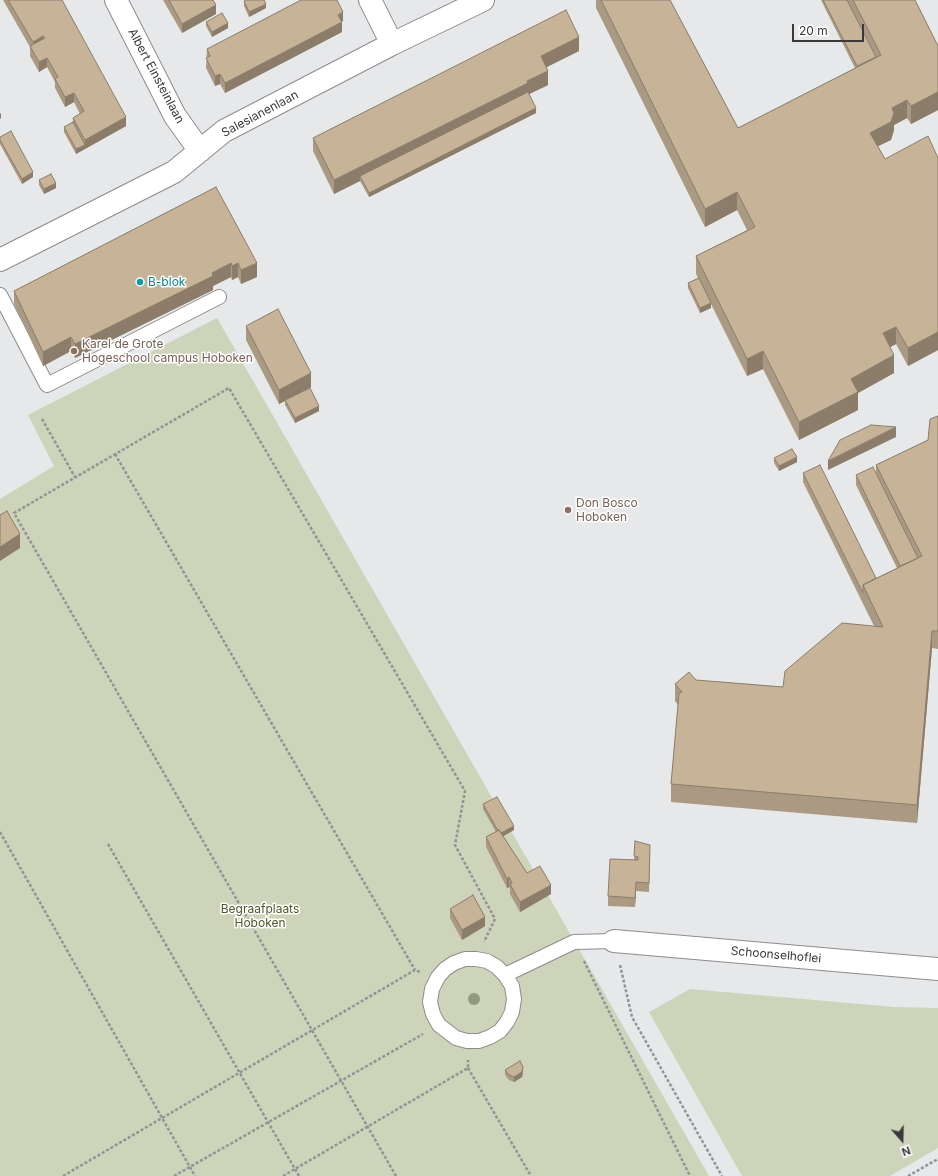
<!DOCTYPE html>
<style>
body{margin:0}
#map{position:relative;width:938px;height:1176px;overflow:hidden;background:#e7e8ea;font-family:Inter,sans-serif}
canvas{display:block}
.north{position:absolute;left:882px;top:1120px;width:40px;height:40px;-webkit-text-stroke:3px #fff;paint-order:stroke;rotate:160deg;font-size:11px;font-weight:700;line-height:16px;text-align:center;color:#39393a}
.north::after{content:'';display:block;margin:auto;width:14px;height:18px;background:#39393a;clip-path:polygon(50% 0,100% 100%,50% 72%,0 100%)}
.scale{position:absolute;left:792px;top:24px;width:72px;height:18px;box-sizing:border-box;border:2px solid #39393a;border-top:0;padding-left:5px;font-size:12px;line-height:14px;white-space:nowrap;color:#39393a;-webkit-text-stroke:3px #fff;paint-order:stroke}
</style>
<div id="map">
<canvas width="938" height="1176"></canvas>
<div class="north">N</div>
<div class="scale">20 m</div>
</div>
<script>
const c = document.querySelector('canvas').getContext('2d');
c.lineJoin = 'round';
function paint(path, color) {
  c.fillStyle = color;
  c.fill(path, 'evenodd');
}
function shape(rows) {
  const path = new Path2D();
  for (const r of rows) {
    path.moveTo(r[0], r[1]);
    for (let i = 2; i < r.length; i += 2) path.lineTo(r[i], r[i + 1]);
  }
  return path;
}
function strokePath(path, color, width, dash) {
  c.strokeStyle = color;
  c.lineWidth = width;
  c.lineCap = dash ? 'butt' : 'round';
  c.setLineDash(dash || []);
  c.stroke(path);
}
function drawText(font, color, halo, rows, align = 'center') {
  c.font = font + ' Inter,sans-serif';
  c.lineWidth = 3;
  c.setLineDash([]);
  c.textBaseline = 'middle';
  c.strokeStyle = halo;
  c.fillStyle = color;
  for (const [text, x, y, turn = 0] of rows) {
    c.save();
    c.translate(x, y);
    c.rotate((+turn || 0) * Math.PI / 180);
    c.textAlign = isNaN(turn) ? turn : align;
    if (halo) c.strokeText(text, 0, 0);
    c.fillText(text, 0, 0);
    c.restore();
  }
}
paint(shape([
 [217,318,709,1176,0,1176,0,499,54,466,28,415],
 [690,989,894,1007,938,1008,938,1148,890,1176,742,1176,649,1012]
]), '#cdd4ba');
const lane = shape([
 [0,295,47,385,219,297],
 [505,975,497,967,487,961,476,959,465,959,454,963,445,969,438,977,432,989,430,1002,433,1014,439,1025,456,1038,467,1041,479,1041,490,1037,500,1031,507,1022,512,1012,514,999,512,986,505,975,574,942,614,941]
]);
const street = shape([
 [116,0,175,116,200,151],
 [370,0,392,44],
 [0,260,174,172,224,131,392,44,483,0],
 [614,941,938,969]
]);
strokePath(lane, '#8c8c8f', 16);
strokePath(street, '#8c8c8f', 24);
strokePath(shape([
 [42,419,75,477],
 [115,454,415,970],
 [0,832,195,1176],
 [108,844,299,1176],
 [584,961,690,1176],
 [620,965,632,1017,722,1176],
 [468,1068,531,1176],
 [63,1176,415,970,420,972],
 [174,1176,423,1034],
 [283,1176,468,1068,468,1060],
 [396,1176,14,513,229,388,465,791,455,845,495,919,484,942],
 [908,1176,938,1159]
]), '#929394', 2.5, [3, 2]);
strokePath(lane, '#fff', 14);
strokePath(street, '#fff', 22);
c.fillStyle = '#93997f';
for (const [x, y] of [
 [474,999]
]) {
  c.beginPath();
  c.arc(x, y, 6, 0, 2 * Math.PI);
  c.fill();
}
paint(shape([
 [3,0,62,0,126,126,76,154,64,132,64,127,73,122,73,118,80,114,74,102,65,107,55,88,55,82,47,67,39,72,30,56,30,47],
 [163,0,213,0,216,14,182,33],
 [596,0,670,0,738,128,855,68,821,0,915,0,938,46,938,110,911,124,907,118,894,125,894,130,891,140,878,146,885,159,938,158,938,350,908,366,896,344,890,347,894,373,858,393,858,410,799,440,763,369,747,376,711,304,711,308,700,313,688,288,688,283,698,278,696,274,696,256,747,230,737,210,705,227,596,8],
 [244,1,266,8,249,17,244,6],
 [343,21,341,22,342,32,225,93,220,84,215,86,206,68,207,49],
 [206,22,228,28,212,37,206,26],
 [579,51,546,67,548,85,529,94,536,113,369,197,360,181,334,194,313,151,313,138],
 [0,137,33,177,22,184,0,144],
 [39,180,56,188,44,194,39,185],
 [216,187,257,277,241,284,238,277,232,280,231,277,213,286,213,290,75,358,71,351,43,366,14,304,14,291],
 [246,326,311,387,303,391,319,411,295,423,285,405,285,401,279,404,246,340],
 [938,416,938,649,932,648,917,823,671,802,671,784,678,705,675,701,675,684,696,680,783,687,874,626,803,482,803,473,876,578,897,568,856,485,856,475,876,473,876,465,928,440],
 [774,458,797,462,779,471,774,463],
 [483,804,514,830,503,836,527,873,551,894,520,912,510,894,510,889,509,887,507,888,486,847,486,837,496,832,483,809],
 [635,841,650,854,649,892,636,891,635,907,608,906,608,896,634,860],
 [450,909,485,926,462,940,450,918],
 [505,1070,523,1072,522,1077,514,1082,509,1080,505,1075]
]), '#aa9a83');
paint(shape([
 [266,4,266,8,249,17,249,12],
 [216,5,216,14,182,33,182,24],
 [343,12,343,21,338,24,338,15],
 [342,22,342,32,225,93,225,83],
 [228,23,228,28,212,37,212,32],
 [43,36,43,45,33,51,33,42],
 [579,37,579,51,541,70,541,56],
 [47,58,47,67,39,72,39,62],
 [548,71,548,85,360,176,360,181,334,194,334,180],
 [220,74,220,84,215,86,215,76],
 [938,92,938,110,911,124,911,106],
 [74,93,74,102,65,107,65,97],
 [907,100,907,118,894,125,894,130,891,140,870,150,870,133,892,108],
 [536,108,536,113,369,197,369,193],
 [1,113,1,118,0,119,0,114],
 [126,117,126,126,76,154,76,149,85,145,85,140],
 [33,172,33,177,22,184,22,179],
 [56,183,56,188,44,194,44,189],
 [737,192,737,210,705,227,705,209],
 [231,263,231,277,213,286,213,290,75,358,75,344],
 [238,263,238,277,232,280,232,266],
 [257,263,257,277,241,284,241,270],
 [711,303,711,308,700,313,700,308],
 [896,327,896,344,883,351,883,333],
 [938,332,938,350,908,366,908,348],
 [71,337,71,351,43,366,43,352],
 [763,351,763,369,747,376,747,359],
 [894,355,894,373,858,393,858,410,799,440,799,422,851,379],
 [311,373,311,387,279,404,279,390],
 [319,406,319,411,295,423,295,418],
 [896,427,896,437,828,470,828,461],
 [797,457,797,462,779,471,779,466],
 [20,534,20,548,0,561,0,547],
 [932,631,932,648,917,823,917,805],
 [514,826,514,830,500,838,500,834],
 [509,877,509,887,507,888,507,879],
 [636,882,636,891,635,907,635,898],
 [551,885,551,894,520,912,520,902],
 [485,917,485,926,462,940,462,930],
 [523,1067,523,1072,522,1077,514,1082,514,1077]
]), '#8b7d6a');
const building = shape([
 [8,0,62,0,126,117,85,140,73,118,84,111,74,93,65,97,55,79,58,77,47,58,39,62,30,46,45,38,43,36,33,42,8,0],
 [169,0,213,0,216,5,182,24,169,0],
 [246,0,264,0,266,4,249,12,244,1,246,0],
 [301,0,337,0,343,12,338,15,342,22,225,83,220,74,215,76,206,58,210,56,207,49,301,0],
 [601,0,670,0,738,128,881,55,853,0,915,0,938,46,938,92,911,106,907,100,892,108,894,113,891,122,870,133,885,159,928,136,938,158,938,332,908,348,896,327,883,333,894,355,851,379,858,392,799,422,763,351,747,359,696,256,755,227,737,192,705,209,601,0],
 [823,0,847,0,876,57,857,66,823,0],
 [566,10,579,37,541,56,548,71,527,81,528,83,334,180,313,138,566,10],
 [222,13,228,23,212,32,206,22,222,13],
 [528,92,536,108,369,193,360,176,528,92],
 [73,122,85,145,76,149,64,127,73,122],
 [11,131,33,172,22,179,0,140,0,137,11,131],
 [51,174,56,183,44,189,39,180,51,174],
 [216,187,257,263,241,270,238,263,232,266,231,263,212,273,213,276,75,344,71,337,43,352,14,291,216,187],
 [699,278,711,303,700,308,688,283,699,278],
 [278,309,311,373,279,390,246,326,278,309],
 [310,388,319,406,295,418,285,400,310,388],
 [938,416,938,631,932,631,917,805,671,784,679,693,682,692,675,684,689,672,696,680,783,687,785,671,842,623,883,627,863,585,922,556,876,465,928,440,930,419,938,416],
 [871,425,896,427,828,461,840,440,871,425],
 [792,449,797,457,779,466,774,458,792,449],
 [820,465,876,578,863,585,863,593,803,473,820,465],
 [873,467,918,558,900,566,856,475,873,467],
 [7,511,20,534,0,547,0,515,7,511],
 [497,797,514,826,501,833,499,830,498,831,483,804,497,797],
 [499,830,527,873,540,866,551,885,520,902,510,884,512,883,509,877,507,879,486,837,499,830],
 [635,841,650,845,649,883,636,882,635,898,608,896,610,859,638,860,638,857,634,856,635,841],
 [473,895,485,917,462,930,450,909,473,895],
 [520,1061,523,1067,522,1072,514,1077,509,1075,505,1070,520,1061]
]);
paint(building, '#c6b398');
strokePath(building, '#8b7d6a', 1);
for (const [x, y, r, color] of [
 [140,282,4,"#0f9aa8"],
 [74,351,4,"#8d6e63"],
 [568,510,4,"#8d6e63"]
]) {
  const dot = new Path2D();
  dot.arc(x, y, r, 0, 2 * Math.PI);
  c.fillStyle = color;
  c.fill(dot);
  strokePath(dot, '#fff', 1.5);
}
drawText('12px', '#39393a', '#fff', [
 ["Albert Einsteinlaan",156,76,62],
 ["Salesianenlaan",260,114,-28],
 ["Schoonselhoflei",776,955,5]
]);
drawText('12px', '#0d838f', '#fff', [
 ["B-blok",148,282]
], 'left');
drawText('12px', '#785e54', '#fff', [
 ["Karel de Grote",82,344],
 ["Hogeschool campus Hoboken",82,358],
 ["Don Bosco",576,503],
 ["Hoboken",576,517]
], 'left');
drawText('12px', '#4e5827', '#fff', [
 ["Begraafplaats",260,909],
 ["Hoboken",260,923]
]);
</script>
